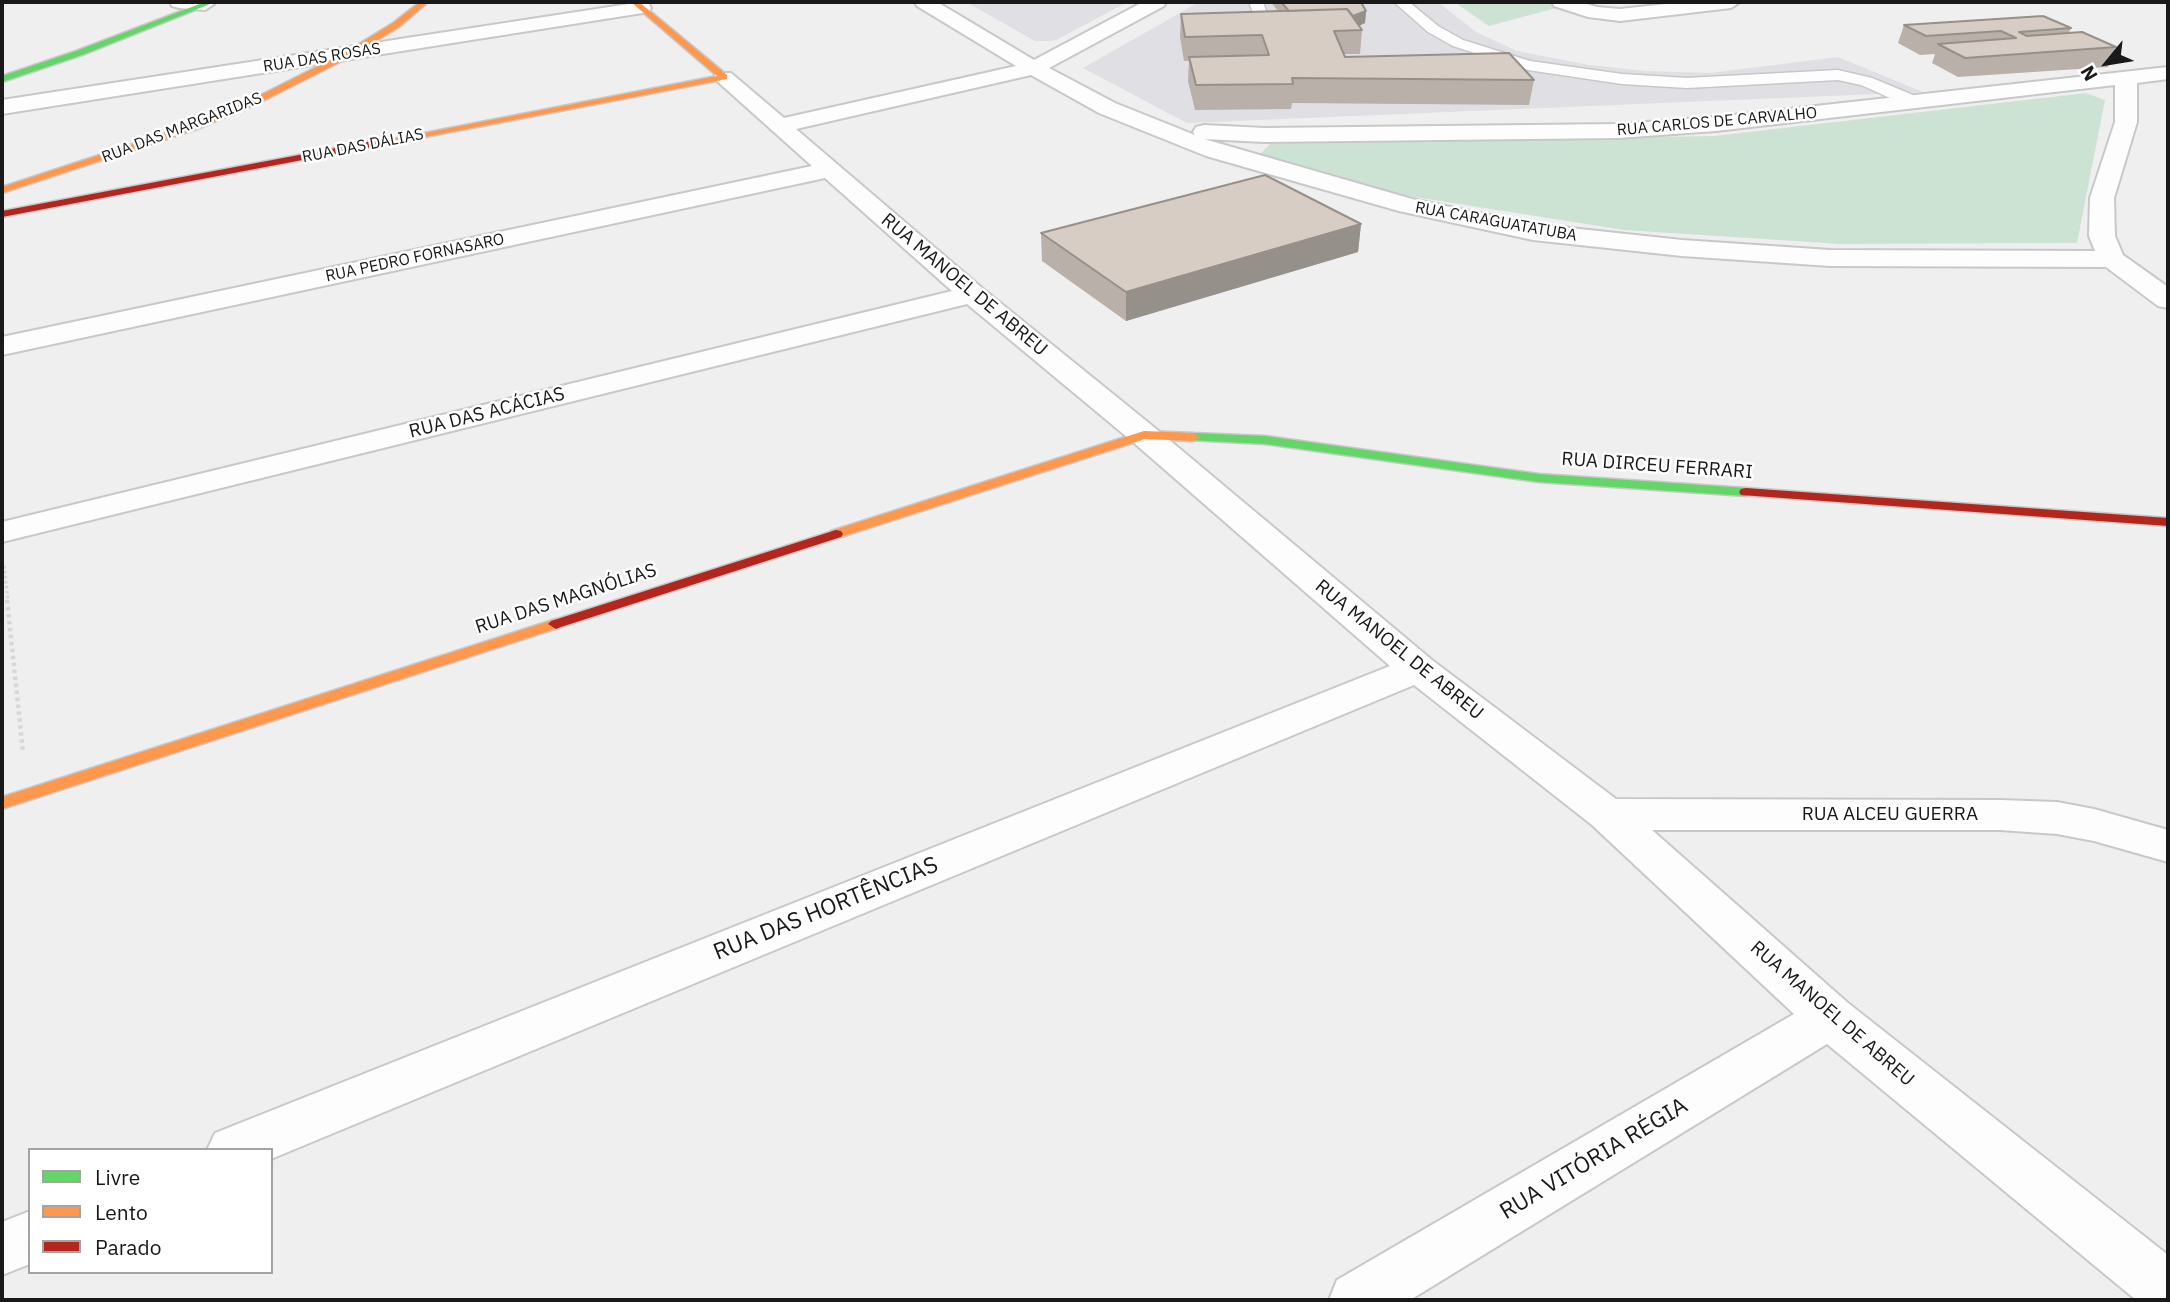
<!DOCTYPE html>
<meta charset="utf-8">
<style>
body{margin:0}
#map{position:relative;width:2170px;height:1302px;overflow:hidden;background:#efefef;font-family:"IBM Plex Sans",sans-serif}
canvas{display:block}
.frame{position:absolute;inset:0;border:4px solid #19191a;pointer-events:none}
.legend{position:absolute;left:28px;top:1148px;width:245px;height:126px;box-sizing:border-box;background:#fff;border:2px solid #a3a3a3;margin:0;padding:9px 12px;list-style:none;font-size:21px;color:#19191a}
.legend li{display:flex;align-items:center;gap:14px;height:35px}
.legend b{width:35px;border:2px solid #a3a3a3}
.north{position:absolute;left:2072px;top:28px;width:70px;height:70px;-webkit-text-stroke:5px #fff;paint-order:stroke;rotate:240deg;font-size:19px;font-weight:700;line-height:28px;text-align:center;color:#19191a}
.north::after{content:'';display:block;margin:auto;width:24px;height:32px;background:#19191a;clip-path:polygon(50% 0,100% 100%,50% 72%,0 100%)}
</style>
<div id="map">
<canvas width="2170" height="1302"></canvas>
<div class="frame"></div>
<ul class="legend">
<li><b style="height:9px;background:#63d668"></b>Livre</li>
<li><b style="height:9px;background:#ff974d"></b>Lento</li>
<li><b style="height:9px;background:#b3261e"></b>Parado</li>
</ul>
<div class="north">N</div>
</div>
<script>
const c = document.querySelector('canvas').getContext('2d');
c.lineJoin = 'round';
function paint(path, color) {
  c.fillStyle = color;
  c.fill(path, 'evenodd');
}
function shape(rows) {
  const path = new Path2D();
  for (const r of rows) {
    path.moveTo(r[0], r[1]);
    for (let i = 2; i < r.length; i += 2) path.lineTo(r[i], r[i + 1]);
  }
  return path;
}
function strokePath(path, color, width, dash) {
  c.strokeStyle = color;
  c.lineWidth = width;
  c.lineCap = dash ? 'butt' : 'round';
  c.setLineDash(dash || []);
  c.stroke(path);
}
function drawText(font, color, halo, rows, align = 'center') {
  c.font = font + ' "IBM Plex Sans",sans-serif';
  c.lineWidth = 5;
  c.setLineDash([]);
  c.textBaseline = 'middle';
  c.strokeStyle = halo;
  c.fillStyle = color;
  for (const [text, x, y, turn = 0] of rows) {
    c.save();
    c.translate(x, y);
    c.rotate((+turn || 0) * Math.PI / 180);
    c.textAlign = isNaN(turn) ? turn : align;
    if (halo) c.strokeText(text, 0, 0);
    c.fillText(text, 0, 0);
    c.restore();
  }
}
paint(shape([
 [966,2,1128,2,1056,40,1047,41,1035,41],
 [1199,2,1438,2,1476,32,1517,51,1589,65,1645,71,1710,73,1838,57,1923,92,1187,123,1083,68]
]), '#dfdfe4');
paint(shape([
 [1454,2,1550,2,1556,8,1489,26],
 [2086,93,2105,100,2077,243,1841,244,1624,230,1402,195,1258,156,1271,143,1714,136]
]), '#cce3d4');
const lane = shape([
 [1249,2,1263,2,1271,26,1269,29,1259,29,1249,2],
 [1394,2,1409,2,1438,26,1463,40,1530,61,1622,74,1687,78,1838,70,1872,78,1920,98,1922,102,1914,107,1908,106,1861,85,1838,80,1687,88,1622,84,1528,70,1453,46,1428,32,1394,2]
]);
const street = shape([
 [170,2,213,2,214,4,205,10,179,8,172,6,170,2],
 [642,2,649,4,651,8,649,12,2,114,2,100,642,2],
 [915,2,937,2,1034,60,1143,2,1166,2,1164,6,1049,68,1115,103,1195,135,1193,132,1196,127,1204,125,1264,128,1618,124,1716,117,2168,67,2168,79,2137,83,2137,122,2114,198,2115,236,2123,255,2168,287,2168,308,2158,306,2106,267,1830,266,1682,256,1533,240,1399,211,1206,156,1099,113,1031,75,796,129,982,288,1155,428,1432,660,1616,799,2000,800,2057,802,2094,809,2168,830,2168,862,2094,841,2057,834,2000,830,1652,830,1848,1003,2168,1255,2168,1300,2136,1300,1827,1044,1410,1300,1329,1300,1337,1280,1794,1014,1592,825,1414,685,271,1159,271,1150,207,1150,215,1133,1390,666,1133,442,967,304,2,542,2,522,952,291,825,178,2,355,2,337,812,166,717,81,714,77,717,73,731,73,784,118,1016,66,917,6,915,2],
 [2115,85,2115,122,2090,198,2089,236,2095,251,1830,250,1682,240,1533,224,1412,199,1204,139,1264,142,1618,138,1716,131,2115,85],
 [1552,2,1579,2,1597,7,1620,9,1685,2,1740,2,1731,8,1620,21,1588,17,1554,6,1552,2],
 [30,1211,30,1264,2,1275,2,1222,30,1211]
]);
const fast = shape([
 [205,2,215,2,82,55,2,82,2,76,76,51,205,2],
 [1193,433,1265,436,1539,474,1746,488,1753,492,1746,496,1539,482,1265,444,1188,440,1188,434,1193,433]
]);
const slow = shape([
 [420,2,428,2,399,27,352,56,259,103,197,129,2,193,2,187,191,125,253,99,346,52,393,23,420,2],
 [631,2,639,2,727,75,727,79,373,147,368,144,717,76,631,2],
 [1144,431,1193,433,1200,437,1193,441,1145,439,841,537,831,537,829,534,831,531,1144,431],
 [556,619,564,624,561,627,2,809,2,797,556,619]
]);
const jam = shape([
 [373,141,376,142,376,146,2,217,2,211,373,141],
 [1746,488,2168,518,2168,526,1741,495,1739,492,1741,489,1746,488],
 [836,530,841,531,843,534,841,537,561,627,556,629,548,624,551,621,836,530]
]);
strokePath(lane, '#c8c8c8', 3);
strokePath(street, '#c8c8c8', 4);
strokePath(fast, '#c8c8c8', 3);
strokePath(slow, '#c8c8c8', 3);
strokePath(jam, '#c8c8c8', 3);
strokePath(shape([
 [4,566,8,601]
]), '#d7d7d8', 3.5, [2.5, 2.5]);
strokePath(shape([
 [7,600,23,752]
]), '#d7d7d8', 4.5, [3.5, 3.5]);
paint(lane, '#fdfdfd');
paint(street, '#fdfdfd');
paint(fast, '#63d668');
paint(slow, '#ff974d');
paint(jam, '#b3261e');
paint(shape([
 [1271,2,1361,2,1366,11,1365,23,1359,26,1362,30,1360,54,1344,54,1345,57,1534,80,1529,105,1292,103,1291,109,1195,110,1188,81,1189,61,1184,61,1180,37,1181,14,1278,11],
 [1904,25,2071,28,2069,33,2116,47,2108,67,1958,77,1932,63,1935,54,1920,55,1898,43],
 [1361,224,1358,252,1126,321,1042,261,1041,233]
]), '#b9b0a9');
paint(shape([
 [1366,11,1365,23,1345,32,1346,19],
 [1361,224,1358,252,1126,321,1126,292]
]), '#96908a');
const building = shape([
 [1281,2,1361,2,1366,11,1353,16,1347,9,1289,11,1281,2],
 [1347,9,1362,30,1334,31,1345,57,1509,53,1534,80,1292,78,1293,84,1196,85,1189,57,1269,55,1262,35,1185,37,1181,14,1347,9],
 [2043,16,2071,28,2019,32,2027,36,2082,32,2116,47,1965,58,1938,44,2016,38,2001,31,1926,36,1904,25,2043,16],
 [1265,175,1361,224,1126,292,1041,233,1265,175]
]);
paint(building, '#d7cdc5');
strokePath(building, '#96908a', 2);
drawText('16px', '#19191a', '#fff', [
 ["RUA DAS ROSAS",322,58,-9],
 ["RUA CARLOS DE CARVALHO",1717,122,-5],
 ["RUA DAS MARGARIDAS",182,128,-21],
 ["RUA DAS DÁLIAS",363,146,-11],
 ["RUA CARAGUATATUBA",1496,222,10],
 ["RUA PEDRO FORNASARO",415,258,-12]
]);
drawText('19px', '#19191a', '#fff', [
 ["RUA MANOEL DE ABREU",964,285,40],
 ["RUA DAS ACÁCIAS",487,413,-14],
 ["RUA DIRCEU FERRARI",1657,466,4],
 ["RUA DAS MAGNÓLIAS",566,599,-18],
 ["RUA MANOEL DE ABREU",1399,650,39],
 ["RUA ALCEU GUERRA",1890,815],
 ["RUA MANOEL DE ABREU",1832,1014,41]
]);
drawText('23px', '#19191a', '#fff', [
 ["RUA DAS HORTÊNCIAS",826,909,-22],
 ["RUA VITÓRIA RÉGIA",1594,1159,-31]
]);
</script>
